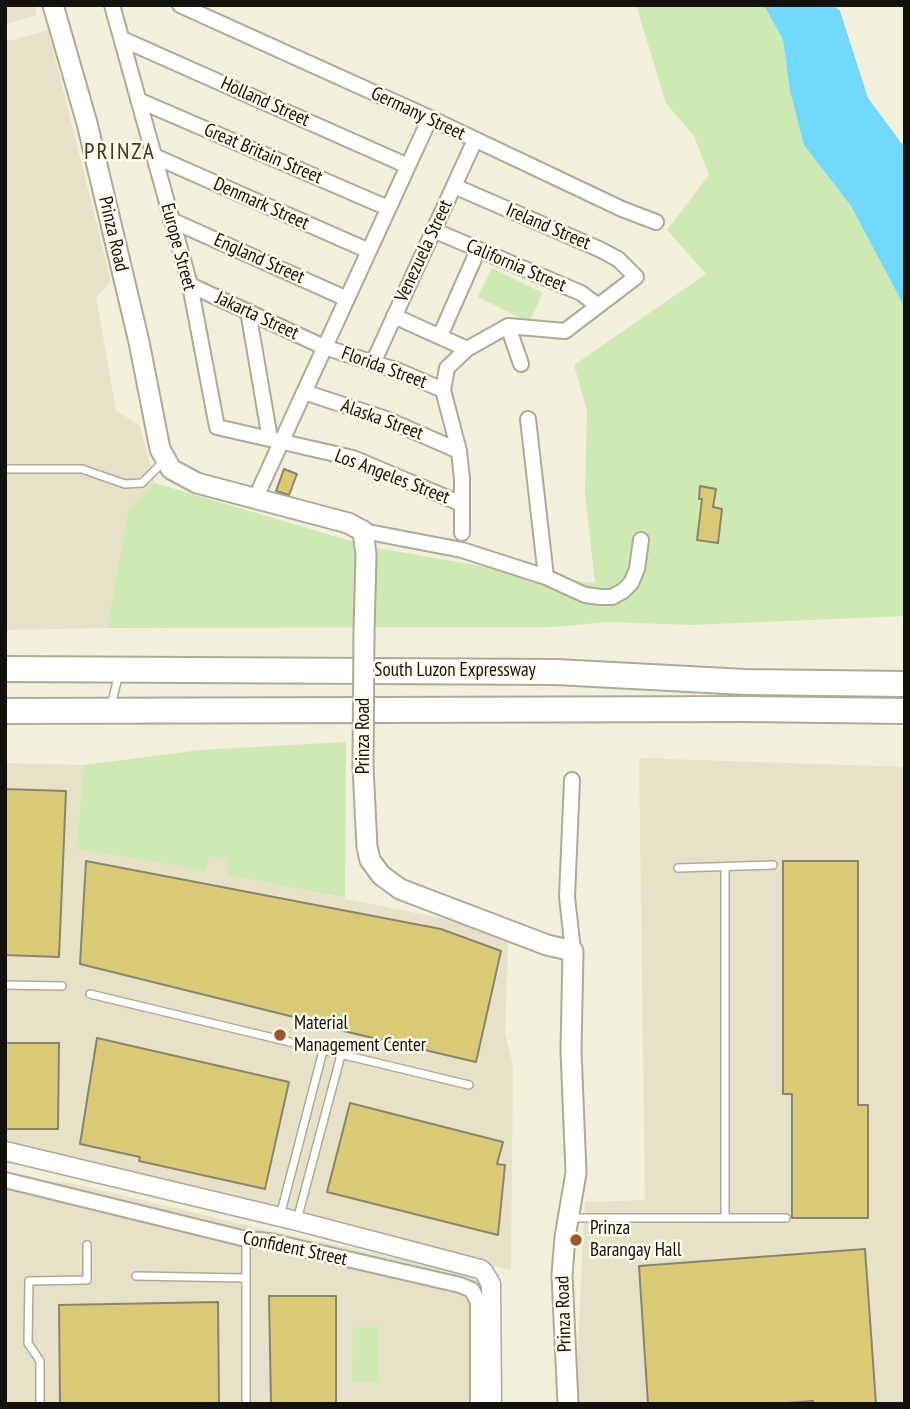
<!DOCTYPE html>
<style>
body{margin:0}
#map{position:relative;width:910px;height:1409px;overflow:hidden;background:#f2efdb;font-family:"PT Sans Narrow",sans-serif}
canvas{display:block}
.frame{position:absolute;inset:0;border:7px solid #13110b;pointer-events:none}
</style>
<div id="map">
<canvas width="910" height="1409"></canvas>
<div class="frame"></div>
</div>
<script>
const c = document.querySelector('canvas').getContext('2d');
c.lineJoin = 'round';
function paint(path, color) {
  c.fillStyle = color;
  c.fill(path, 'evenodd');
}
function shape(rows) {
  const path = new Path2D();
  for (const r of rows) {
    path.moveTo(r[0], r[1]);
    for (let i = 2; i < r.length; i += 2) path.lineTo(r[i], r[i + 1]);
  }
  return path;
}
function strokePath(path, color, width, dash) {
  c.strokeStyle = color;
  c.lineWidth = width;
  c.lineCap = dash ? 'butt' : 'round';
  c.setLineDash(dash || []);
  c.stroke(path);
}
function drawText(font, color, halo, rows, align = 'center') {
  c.font = font + ' "PT Sans Narrow",sans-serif';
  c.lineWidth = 5;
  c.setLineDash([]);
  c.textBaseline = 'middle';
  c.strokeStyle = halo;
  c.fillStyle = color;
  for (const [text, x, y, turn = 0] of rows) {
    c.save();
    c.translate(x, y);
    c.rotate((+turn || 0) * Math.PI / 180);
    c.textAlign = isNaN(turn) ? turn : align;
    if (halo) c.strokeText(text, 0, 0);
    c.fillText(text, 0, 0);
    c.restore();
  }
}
paint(shape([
 [5,5,34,5,37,15,5,24],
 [48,30,111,282,96,297,116,410,140,426,155,483,128,511,107,628,5,630,5,42],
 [639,758,905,767,905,1404,575,1404,585,1202,645,1200],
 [5,763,84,765,76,847,206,870,209,857,228,858,228,875,455,921,508,943,505,1033,513,1067,511,1270,69,1164,5,1161],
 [5,1177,71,1183,266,1230,464,1273,483,1281,483,1404,5,1404]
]), '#e7e2c7');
paint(shape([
 [636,5,764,5,783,40,790,91,804,145,851,206,905,308,905,616,691,625,607,622,555,627,107,628,128,511,155,483,371,547,556,579,595,583,585,493,587,411,574,365,706,274,667,230,709,175,694,136,666,103],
 [492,268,543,293,529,322,478,297],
 [346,742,345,898,227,875,228,858,209,857,206,871,76,848,84,765,200,750],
 [353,1327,379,1327,379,1382,352,1382]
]), '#cee9b2');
paint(shape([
 [764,5,833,5,840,11,868,98,905,148,905,308,851,206,804,145,790,91,783,40]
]), '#71d9fd');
const building = shape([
 [284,469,297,474,289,495,276,491,284,469],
 [700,486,716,489,713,507,722,509,718,543,697,540,702,499,699,499,700,486],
 [5,789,66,791,59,957,5,955,5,789],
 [86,861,441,929,501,951,476,1062,309,1023,310,1021,80,964,86,861],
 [783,861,858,861,858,1105,868,1105,868,1218,792,1218,792,1094,783,1094,783,861],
 [97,1038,289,1082,265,1189,139,1161,140,1157,80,1144,97,1038],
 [5,1043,59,1043,58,1129,5,1129,5,1043],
 [350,1103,503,1142,497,1164,505,1165,498,1235,327,1192,350,1103],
 [865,1249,876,1404,813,1404,813,1401,774,1404,648,1404,639,1266,865,1249],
 [269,1296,336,1296,336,1404,271,1404,269,1296],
 [218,1302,219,1404,60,1404,59,1305,218,1302]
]);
paint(building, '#dbca74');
strokePath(building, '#888472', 2);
const service = shape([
 [5,469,82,469,125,484,142,483,164,461],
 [111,706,119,673],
 [678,868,773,865],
 [5,985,62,986],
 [90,994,469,1085],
 [280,1216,323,1051],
 [725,1217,725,867],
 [569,1218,786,1218],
 [297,1220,341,1055],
 [136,1276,245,1278],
 [40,1404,40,1361,28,1343,29,1281,87,1280,87,1245],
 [246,1404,246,1239]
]);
const minor = shape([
 [112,5,190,285,217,427,353,458,462,504],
 [180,5,430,118,622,209,656,222],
 [122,39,408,166],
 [138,100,388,208],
 [154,156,369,251],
 [454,186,599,249,618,259,636,277,565,331,508,326,467,349,447,368,443,390,459,451,462,479,462,533],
 [171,220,347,299],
 [433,230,581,293,597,305],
 [190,285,324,347,399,371,443,390],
 [248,311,270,439],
 [394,316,467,349],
 [508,326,521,364],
 [440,336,478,250],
 [373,363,475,140],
 [304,392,386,419,459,451],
 [528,419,546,577],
 [256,497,430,118],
 [363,531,462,550,546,577,585,595,601,597,612,597,623,591,631,583,637,569,641,540],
 [572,780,567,897,573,951],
 [5,1180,246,1239,269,1241,460,1285,472,1290,478,1302,478,1404]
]);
const tertiary = shape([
 [5,1151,297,1221,480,1269,484,1272,491,1284,492,1404]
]);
const secondary = shape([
 [53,5,87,123,139,342,160,449,171,469,197,483,348,523,363,531,366,555,364,633],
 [363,767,367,847,370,860,381,875,400,889,547,945,573,951,571,1051,576,1173,565,1237,562,1275,568,1404]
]);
const motorway = shape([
 [5,669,556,672,745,682,905,684],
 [5,711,745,709,905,711]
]);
strokePath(service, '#adaa97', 10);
strokePath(minor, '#adaa97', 18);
strokePath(tertiary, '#adaa97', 21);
strokePath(secondary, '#adaa97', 23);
strokePath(motorway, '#adaa97', 28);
strokePath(service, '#fff', 7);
strokePath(minor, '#fff', 14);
strokePath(tertiary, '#fff', 18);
strokePath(secondary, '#fff', 19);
strokePath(motorway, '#fff', 24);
const secondaryBridge = shape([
 [363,767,364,633]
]);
strokePath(secondaryBridge, '#adaa97', 23, []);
strokePath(secondaryBridge, '#fff', 19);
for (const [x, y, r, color] of [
 [280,1035,7,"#9d572e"],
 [576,1240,7,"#9d572e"]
]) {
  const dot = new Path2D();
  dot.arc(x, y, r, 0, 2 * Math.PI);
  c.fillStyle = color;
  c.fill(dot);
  strokePath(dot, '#fffcec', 2.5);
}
drawText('19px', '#13110b', '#fffcec', [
 ["Holland Street",265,102,24],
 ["Germany Street",418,114,25],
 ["Great Britain Street",263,154,23],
 ["Denmark Street",261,204,24],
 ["Ireland Street",548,227,23],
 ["Prinza Road",113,234,77],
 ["Europe Street",178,247,75],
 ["Venezuela Street",424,251,-65],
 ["England Street",259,259,24],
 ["California Street",516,266,23],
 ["Jakarta Street",257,316,25],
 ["Florida Street",384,368,20],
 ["Alaska Street",382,420,20],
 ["Los Angeles Street",392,477,21],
 ["South Luzon Expressway",455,671],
 ["Prinza Road",364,736,-90],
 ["Confident Street",295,1249,12],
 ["Prinza Road",564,1314,-92]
]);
drawText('19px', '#13110b', '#fffcec', [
 ["Material",294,1024],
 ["Management Center",294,1046],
 ["Prinza",590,1229],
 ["Barangay Hall",590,1251]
], 'left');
c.letterSpacing = '2px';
drawText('23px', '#3a3727', '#fffcec', [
 ["PRINZA",120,152]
]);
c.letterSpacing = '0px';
</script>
